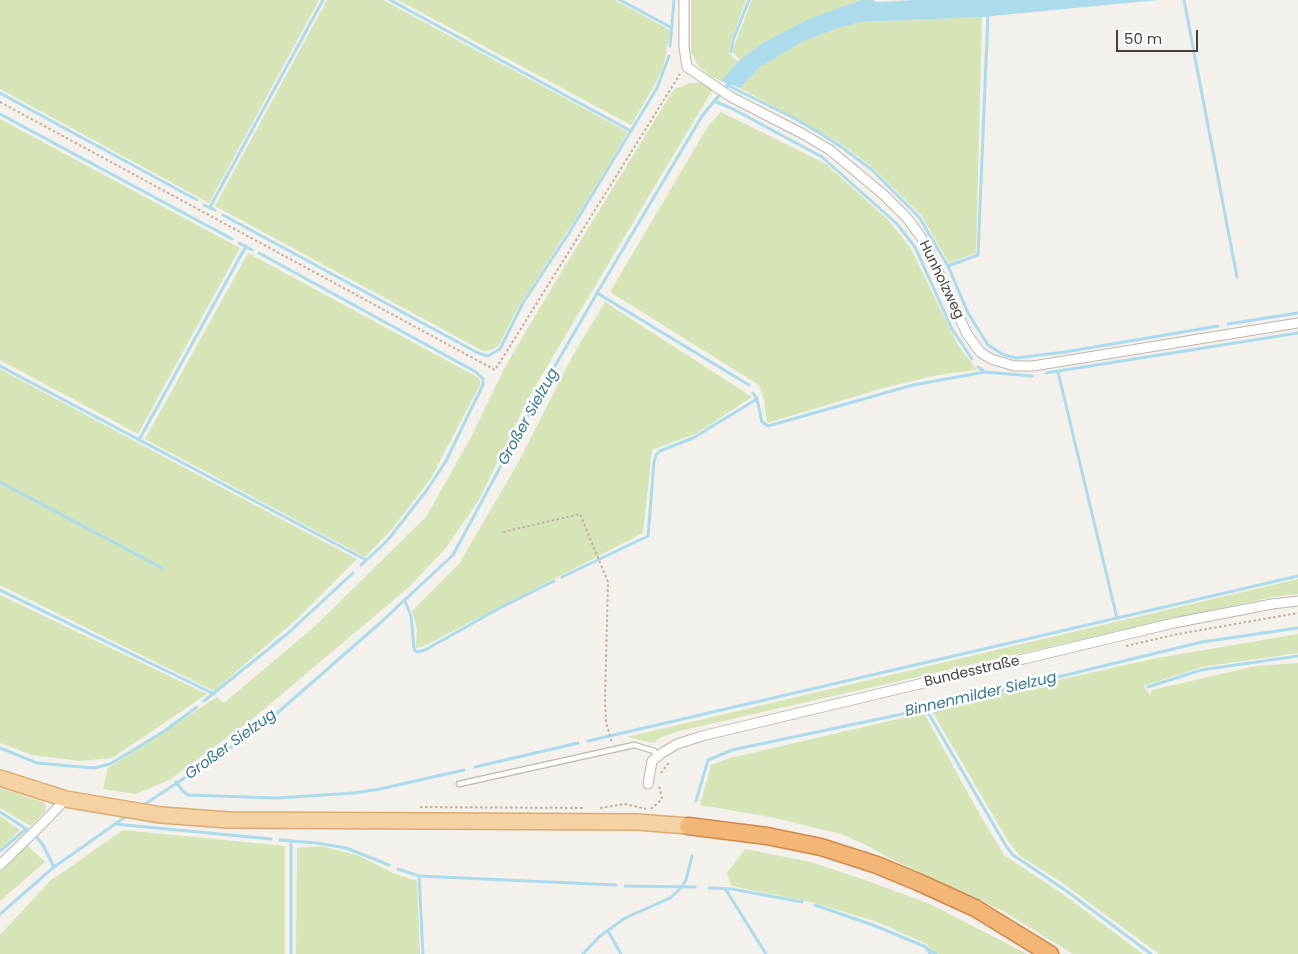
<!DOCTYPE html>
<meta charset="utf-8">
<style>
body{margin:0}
#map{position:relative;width:1298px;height:954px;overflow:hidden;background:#f4f0eb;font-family:Poppins,sans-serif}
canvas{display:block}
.scale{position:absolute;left:1116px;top:30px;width:82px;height:22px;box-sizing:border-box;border:2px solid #484039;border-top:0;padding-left:6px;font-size:15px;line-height:18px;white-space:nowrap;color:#484039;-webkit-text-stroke:4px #fff;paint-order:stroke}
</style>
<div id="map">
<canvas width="1298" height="954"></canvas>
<div class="scale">50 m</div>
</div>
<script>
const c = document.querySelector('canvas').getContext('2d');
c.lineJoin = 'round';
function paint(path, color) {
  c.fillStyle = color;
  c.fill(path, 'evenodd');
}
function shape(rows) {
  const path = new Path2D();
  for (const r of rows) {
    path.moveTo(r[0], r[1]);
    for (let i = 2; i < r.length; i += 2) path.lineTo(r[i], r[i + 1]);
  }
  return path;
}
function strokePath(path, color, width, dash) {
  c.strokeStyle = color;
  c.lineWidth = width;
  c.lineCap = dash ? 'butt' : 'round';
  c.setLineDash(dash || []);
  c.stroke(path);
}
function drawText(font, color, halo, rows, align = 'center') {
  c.font = font + ' Poppins,sans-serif';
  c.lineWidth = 5;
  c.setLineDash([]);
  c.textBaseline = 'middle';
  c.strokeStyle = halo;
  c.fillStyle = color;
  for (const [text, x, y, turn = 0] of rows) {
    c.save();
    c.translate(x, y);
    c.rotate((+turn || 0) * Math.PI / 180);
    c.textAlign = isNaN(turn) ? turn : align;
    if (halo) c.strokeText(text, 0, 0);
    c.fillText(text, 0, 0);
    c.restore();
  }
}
paint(shape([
 [0,0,319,0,209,203,0,89],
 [327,0,383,0,628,132,576,218,518,308,499,345,492,350,483,351,215,206],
 [398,0,615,0,670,30,666,54,662,70,653,88,631,125],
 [691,0,746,0,731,41,729,53,738,62,721,81,710,76,697,64,691,51],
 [752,0,861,0,855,2,761,44,740,60,732,51],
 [982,17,976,253,949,263,921,215,871,166,840,143,792,116,740,88,760,67,779,55,800,43,838,28,861,22],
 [691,83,706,83,713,89,530,395,479,500,445,549,408,588,251,720,169,780,136,794,103,789,108,768,217,697,224,703,314,627,426,517,470,439,506,365,557,279,674,89],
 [721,112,826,164,888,220,910,247,958,345,977,370,938,375,883,388,767,423,764,400,759,385,610,292,708,126],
 [0,119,240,248,138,434,0,360],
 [248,253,479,378,480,385,431,478,392,529,365,557,145,439],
 [605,302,752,397,697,433,652,450,643,533,422,647,416,648,417,629,412,611,459,564,518,463,573,355],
 [0,369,215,484,357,559,298,618,214,691,0,585],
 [1298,579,1298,594,1272,597,1185,616,679,731,659,738,654,743,627,737],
 [0,595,207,694,112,758,81,761,32,755,0,743],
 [1298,634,1298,653,1202,667,1144,686,1150,696,1152,690,1256,666,1298,663,1298,954,1159,954,1061,882,1020,856,1008,841,933,713,934,710,1023,688,1152,659],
 [924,713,975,806,1004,855,1063,894,1143,954,1073,954,1003,911,893,860,866,845,841,834,770,817,700,805,711,765,730,758],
 [0,788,44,802,46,806,45,812,31,826,0,808],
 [0,816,20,830,0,849],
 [123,830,285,846,285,954,0,954,0,935,50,881],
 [27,845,45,862,0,901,0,871],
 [321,846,357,855,393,873,417,881,420,954,296,954,297,848],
 [745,849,811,862,865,880,930,904,1027,954,935,954,927,944,877,922,815,903,731,886,727,873]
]), '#d7e4b7');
paint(shape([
 [861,0,873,0,876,2,915,0,1158,0,982,17,861,22,838,28,800,43,760,67,740,88,721,81,740,60,761,44,811,18]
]), '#addbeb');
strokePath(shape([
 [390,0,631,131],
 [620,0,672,28],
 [1184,0,1237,277],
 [670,46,674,0],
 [731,52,733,40,749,0],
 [727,85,794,118,818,132,840,146,871,169,919,217,948,266,978,255,988,13],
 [0,93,197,200],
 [714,101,733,109,822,157,897,224,915,247,952,329,972,359],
 [0,114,232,239],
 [204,205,215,210],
 [210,207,323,0],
 [223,215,478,353,488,356,500,349,523,303,569,233,657,88,669,56],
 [239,243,252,250],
 [259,253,476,372,483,379,483,385,473,405,446,461,427,490,387,541,361,565],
 [948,266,968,313,988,345,1004,355,1016,358,1065,352,1218,326],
 [597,293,749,385],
 [1228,324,1298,313],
 [0,366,366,560],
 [978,367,985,372],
 [1058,372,1117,618],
 [1046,373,1298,333],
 [753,393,757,399,762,422,768,426,913,385,985,372,1032,376],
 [139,440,246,246],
 [0,482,162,568],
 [562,577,648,536,654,462,656,455,660,451,693,438,757,399],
 [0,590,214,694],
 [405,601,411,616,414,649,417,652,425,650,498,609,554,581],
 [1148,687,1201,670,1298,656],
 [204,701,287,634,353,573],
 [926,709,1006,846,1013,855,1068,892,1151,954],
 [588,741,1298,576],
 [0,748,37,763,94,768,110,764,163,732,197,707],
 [475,767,578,743],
 [176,782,183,791,188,795,277,798,354,793,380,789,464,770],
 [696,801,708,760,732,750,926,709,1202,642,1298,628],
 [142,806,260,728,379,624,453,555,547,380,597,293,702,116,731,81],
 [0,812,28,830],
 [115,824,271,839],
 [35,835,43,845,54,867],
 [280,840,317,843,346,848,389,865],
 [0,851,26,829],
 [398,869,419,876,616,885],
 [419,876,423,954],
 [625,886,695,887],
 [709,888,732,889,802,902],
 [726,890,766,954],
 [815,905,873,925,926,947,930,954],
 [0,914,54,867,128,815],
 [608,931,621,954],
 [926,948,936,954],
 [291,954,291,841],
 [583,954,599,937,625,918,670,898,682,887,686,880,692,856]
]), '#addbeb', 3);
const lane = shape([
 [459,784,634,745,654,751,658,756]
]);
const street = shape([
 [684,0,684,47,687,67,731,97,803,134,830,150,884,195,907,218,921,237,933,260,967,334,980,352,991,359,1014,366,1033,366,1298,323],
 [648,784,652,761,662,753,677,744,702,736,1174,623,1272,604,1298,601],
 [0,865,43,823,66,799]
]);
const primary = shape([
 [0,778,66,799,161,815,228,820,637,822,688,826]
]);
const highway = shape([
 [688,826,767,836,821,847,877,865,918,882,975,908,1050,954]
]);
strokePath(lane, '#bfb6ae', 7);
strokePath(street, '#bfb6ae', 11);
strokePath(primary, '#daab72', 18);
strokePath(highway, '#d18948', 19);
strokePath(shape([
 [0,102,495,370,680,74],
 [503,532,580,514,608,582,605,699,606,722,612,743],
 [1126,646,1178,634,1298,613],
 [661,773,670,761],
 [420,807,585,808],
 [600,808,625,804,646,809],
 [651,809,662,799,659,785]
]), '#bfb0a0', 2, [2.5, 2.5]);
strokePath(lane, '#fff', 4.5);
strokePath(street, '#fff', 9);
strokePath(primary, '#f6d1a2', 15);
strokePath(highway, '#f2b678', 16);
drawText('14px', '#484039', '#fff', [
 ["Hunholzweg",941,280,64],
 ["Bundesstraße",972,672,-13]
]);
drawText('italic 15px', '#347a94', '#fff', [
 ["Großer Sielzug",529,417,-61],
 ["Binnenmilder Sielzug",981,695,-13],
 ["Großer Sielzug",231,745,-36]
]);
</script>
